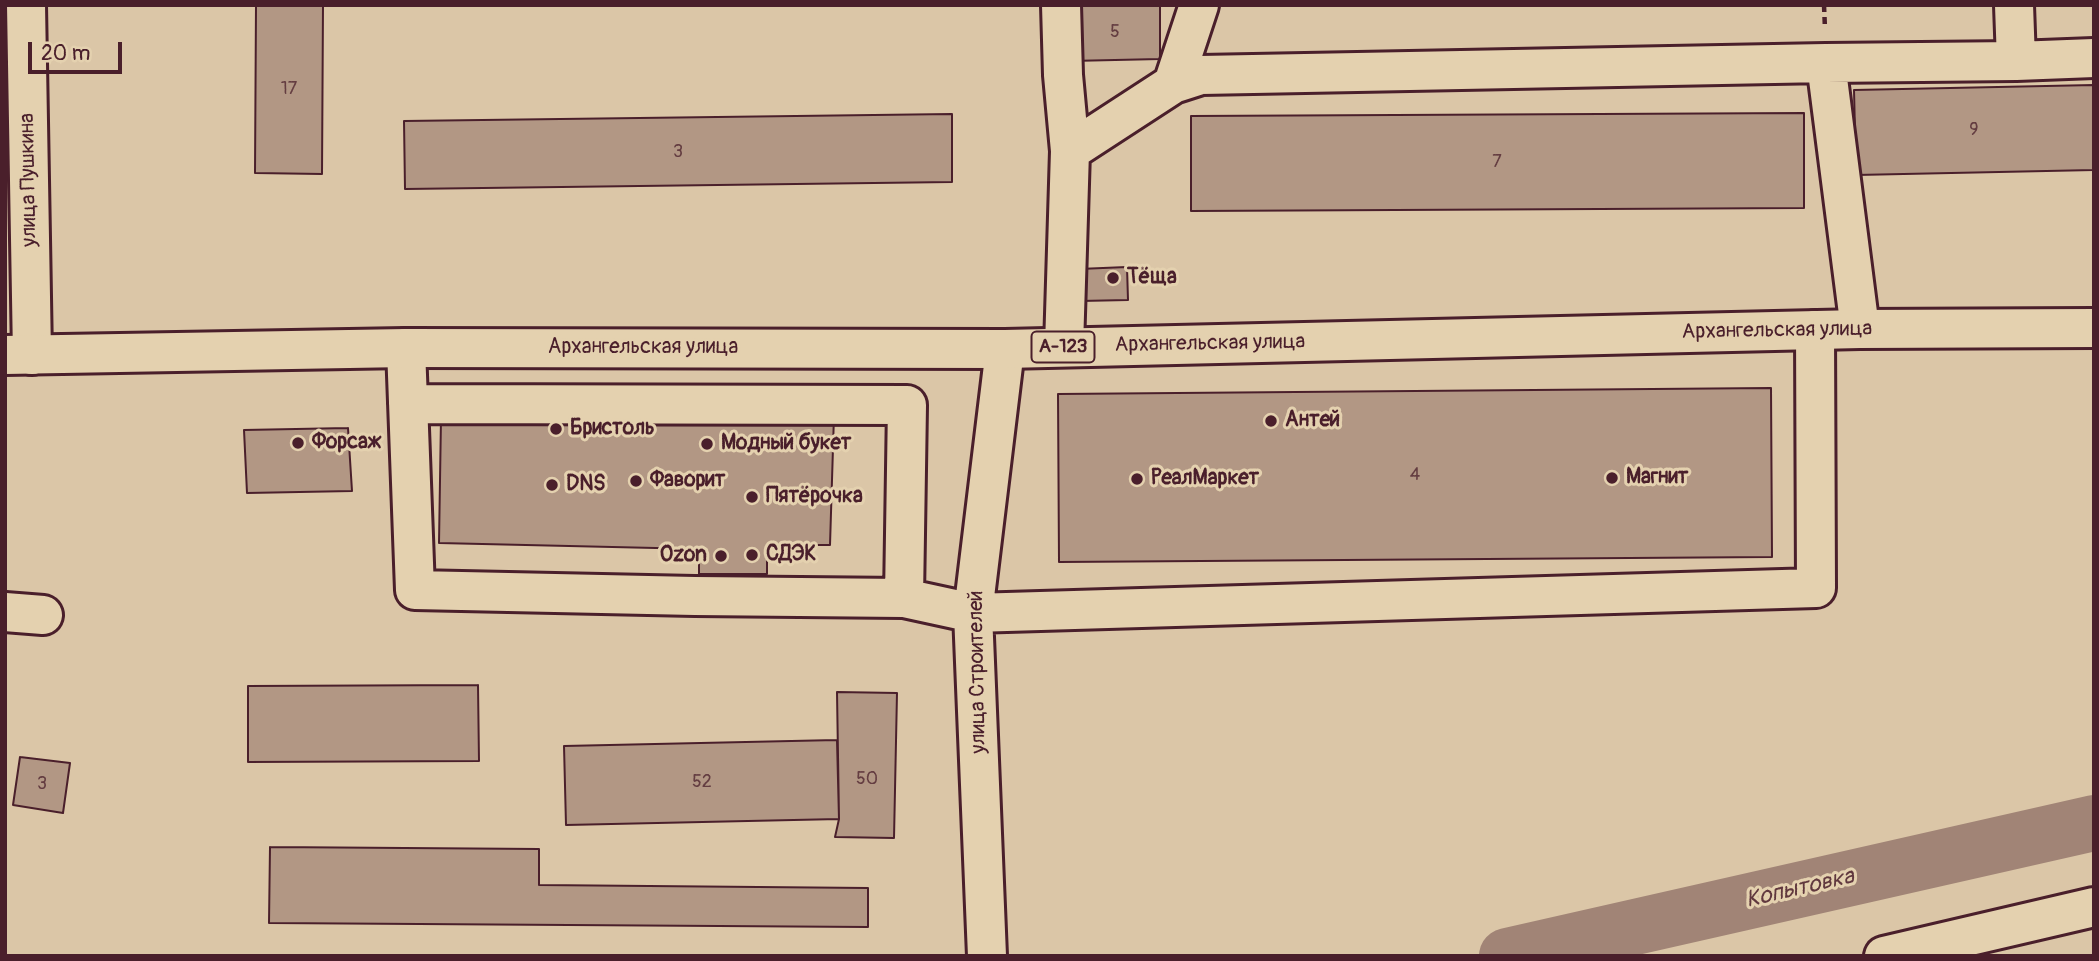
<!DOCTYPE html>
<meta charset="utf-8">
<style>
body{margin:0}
#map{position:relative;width:2099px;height:961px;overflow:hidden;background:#dbc6a7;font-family:Pangolin,sans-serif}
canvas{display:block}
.frame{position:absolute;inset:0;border:7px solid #4a1f2b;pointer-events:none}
.scale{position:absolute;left:28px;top:42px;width:94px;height:32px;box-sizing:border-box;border:4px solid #4a1f2b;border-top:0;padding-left:9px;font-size:21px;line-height:24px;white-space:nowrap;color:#4a1f2b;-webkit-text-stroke:5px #e4d1af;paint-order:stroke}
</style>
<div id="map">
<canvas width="2099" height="961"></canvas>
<div class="frame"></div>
<div class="scale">20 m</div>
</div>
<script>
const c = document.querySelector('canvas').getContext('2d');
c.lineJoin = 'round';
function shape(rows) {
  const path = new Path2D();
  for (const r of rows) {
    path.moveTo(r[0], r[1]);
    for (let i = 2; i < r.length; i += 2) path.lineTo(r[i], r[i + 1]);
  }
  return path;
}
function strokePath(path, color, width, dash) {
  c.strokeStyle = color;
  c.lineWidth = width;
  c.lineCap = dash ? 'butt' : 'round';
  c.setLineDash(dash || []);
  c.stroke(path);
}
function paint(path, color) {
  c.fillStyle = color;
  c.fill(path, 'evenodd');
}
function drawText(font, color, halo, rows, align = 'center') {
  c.font = font + ' Pangolin,sans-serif';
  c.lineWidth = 6;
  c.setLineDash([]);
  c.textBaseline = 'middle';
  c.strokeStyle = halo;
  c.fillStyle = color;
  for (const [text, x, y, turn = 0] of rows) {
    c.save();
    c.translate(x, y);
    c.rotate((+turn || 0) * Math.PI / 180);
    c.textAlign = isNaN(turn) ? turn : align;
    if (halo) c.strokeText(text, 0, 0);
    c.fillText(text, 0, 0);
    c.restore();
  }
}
strokePath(shape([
 [1507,956,2094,823]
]), '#a18476', 56);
const building = shape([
 [256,5,323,5,322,174,255,173,256,5],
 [1069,5,1160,5,1160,59,1070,61,1069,5],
 [2094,85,2094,170,1856,175,1854,90,2094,85],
 [1804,113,1804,208,1191,211,1191,116,1804,113],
 [952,114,952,182,405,189,404,121,952,114],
 [1127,267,1128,300,1080,301,1079,269,1127,267],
 [1771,388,1772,557,1059,562,1058,394,1771,388],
 [834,415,830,545,767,545,767,574,699,574,699,549,439,543,441,418,834,415],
 [348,428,352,491,247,493,244,430,348,428],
 [478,685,479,761,248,762,248,686,478,685],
 [837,692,897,693,894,838,835,837,839,819,837,692],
 [837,740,839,819,566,825,564,746,837,740],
 [20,757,70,763,63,813,13,805,20,757],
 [270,847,539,849,539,885,868,888,868,927,269,923,270,847]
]);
paint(building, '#b29784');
strokePath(building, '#4a1f2b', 2);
const minor = shape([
 [26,5,32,355],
 [1061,5,1063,75,1070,151,1064,347],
 [2016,61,2094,58],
 [1173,84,1199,5],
 [1070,151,1173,84,1201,75,1826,63],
 [1860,329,1826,63,2016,61,2014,5],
 [406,348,415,590,695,596,904,598,973,613,1816,588,1815,330],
 [408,404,907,405,904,598],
 [5,612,43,615],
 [987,956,973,613,1005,349],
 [1884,956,2094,907]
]);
const major = shape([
 [5,355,406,348,1005,349,1860,329,2094,328]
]);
strokePath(minor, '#4a1f2b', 44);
strokePath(major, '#4a1f2b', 44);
strokePath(shape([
 [1824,5,1825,29]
]), '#4a1f2b', 4.5, [7, 5]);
strokePath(minor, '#e4d1af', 38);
strokePath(major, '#e4d1af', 38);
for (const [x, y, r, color] of [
 [1113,278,7,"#4a1f2b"],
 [1271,421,7,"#4a1f2b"],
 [556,429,7,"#4a1f2b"],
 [298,443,7,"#4a1f2b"],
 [707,444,7,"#4a1f2b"],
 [1612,478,7,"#4a1f2b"],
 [1137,479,7,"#4a1f2b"],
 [636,481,7,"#4a1f2b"],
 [552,485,7,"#4a1f2b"],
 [752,497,7,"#4a1f2b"],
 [752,555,7,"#4a1f2b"],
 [721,556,7,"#4a1f2b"]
]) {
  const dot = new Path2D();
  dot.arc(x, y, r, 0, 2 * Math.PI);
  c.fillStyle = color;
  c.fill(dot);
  strokePath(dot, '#e4d1af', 2.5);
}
drawText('18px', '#643d41', null, [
 ["5",1115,32],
 ["17",289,89],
 ["9",1974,130],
 ["3",678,152],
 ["7",1497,162],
 ["4",1415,475],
 ["50",867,779],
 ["52",702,782],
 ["3",42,784]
]);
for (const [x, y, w] of [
 [1063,347,63]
]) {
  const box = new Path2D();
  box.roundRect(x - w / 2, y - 15.5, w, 31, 5);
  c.fillStyle = '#e4d1af';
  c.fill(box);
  strokePath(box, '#4a1f2b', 2);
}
drawText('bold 19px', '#4a1f2b', null, [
 ["А-123",1063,347]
]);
drawText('21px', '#4a1f2b', '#e4d1af', [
 ["улица Пушкина",29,180,-91],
 ["Архангельская улица",1777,331,-1],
 ["Архангельская улица",1210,344,-1],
 ["Архангельская улица",643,348],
 ["улица Строителей",978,672,-91]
]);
drawText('bold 21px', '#4a1f2b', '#e4d1af', [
 ["Тёща",1127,278],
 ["Антей",1285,421],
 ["Бристоль",570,429],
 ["Форсаж",312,443],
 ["Модный букет",721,444],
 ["Магнит",1626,478],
 ["РеалМаркет",1151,479],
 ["Фаворит",650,481],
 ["DNS",566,485],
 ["Пятёрочка",766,497],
 ["СДЭК",766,555],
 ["Ozon",707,556,"right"]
], 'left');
drawText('italic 23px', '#60383e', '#e4d1af', [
 ["Копытовка",1800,889,-13]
]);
</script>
